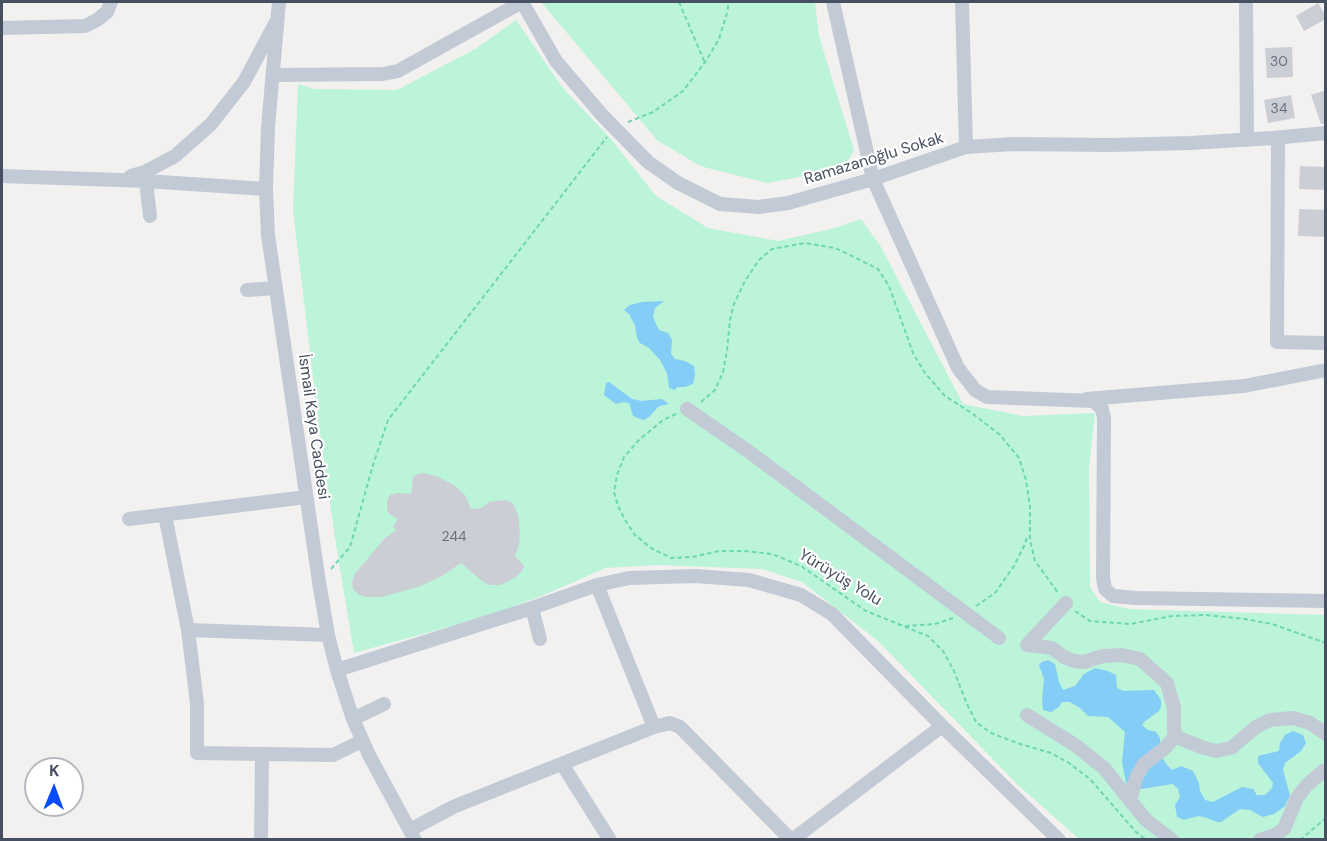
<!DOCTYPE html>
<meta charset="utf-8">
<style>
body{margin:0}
#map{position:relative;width:1327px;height:841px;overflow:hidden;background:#f3f0f0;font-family:"DM Sans",sans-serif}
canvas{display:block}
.frame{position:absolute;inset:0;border:3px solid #465060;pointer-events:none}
.north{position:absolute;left:24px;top:757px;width:60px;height:60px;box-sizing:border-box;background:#fff;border:2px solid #b5b9bf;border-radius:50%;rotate:1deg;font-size:16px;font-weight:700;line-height:24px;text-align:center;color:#465060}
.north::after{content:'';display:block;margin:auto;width:21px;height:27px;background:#054cf8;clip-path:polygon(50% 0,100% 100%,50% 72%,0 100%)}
</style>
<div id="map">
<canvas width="1327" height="841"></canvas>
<div class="frame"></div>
<div class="north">K</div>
</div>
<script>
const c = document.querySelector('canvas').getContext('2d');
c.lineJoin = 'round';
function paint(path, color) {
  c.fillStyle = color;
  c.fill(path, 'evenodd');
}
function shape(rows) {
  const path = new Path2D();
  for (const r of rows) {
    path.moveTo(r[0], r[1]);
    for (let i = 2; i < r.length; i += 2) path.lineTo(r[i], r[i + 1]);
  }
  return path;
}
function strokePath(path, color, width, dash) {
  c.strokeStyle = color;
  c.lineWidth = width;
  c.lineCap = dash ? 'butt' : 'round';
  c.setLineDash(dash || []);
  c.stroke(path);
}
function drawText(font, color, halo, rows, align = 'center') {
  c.font = font + ' "DM Sans",sans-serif';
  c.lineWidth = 4.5;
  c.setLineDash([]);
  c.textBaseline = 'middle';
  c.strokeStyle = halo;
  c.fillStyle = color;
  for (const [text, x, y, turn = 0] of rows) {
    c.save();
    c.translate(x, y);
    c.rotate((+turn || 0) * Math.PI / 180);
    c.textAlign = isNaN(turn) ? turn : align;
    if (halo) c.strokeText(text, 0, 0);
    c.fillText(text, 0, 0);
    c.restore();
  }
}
paint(shape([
 [541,2,815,2,819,36,854,150,843,169,767,183,700,166,657,140],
 [516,20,562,87,611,139,656,196,708,228,778,241,835,228,861,219,881,247,963,404,1023,416,1095,413,1089,468,1090,587,1100,602,1129,609,1325,615,1325,839,1079,839,1018,785,878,641,802,582,762,569,657,565,606,568,539,597,488,616,354,653,335,538,319,427,293,210,298,84,315,89,397,90,475,49]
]), '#bbf4d9');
paint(shape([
 [664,301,655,308,653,316,656,324,659,330,668,333,672,340,671,354,675,359,685,361,694,366,695,375,693,384,685,387,677,387,675,390,669,388,667,373,660,360,649,348,640,343,637,338,635,325,629,314,624,310,630,305,642,302],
 [609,382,632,399,641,401,662,399,669,404,659,406,649,417,644,420,640,419,633,416,629,403,623,402,616,404,604,395,606,383],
 [1048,660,1055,664,1059,682,1063,690,1075,686,1084,674,1095,668,1108,671,1116,675,1117,688,1124,691,1154,690,1161,700,1161,707,1159,711,1144,722,1142,725,1148,730,1156,732,1160,738,1161,756,1167,765,1172,770,1181,766,1193,771,1199,783,1200,791,1205,800,1213,802,1242,787,1253,789,1257,795,1265,795,1272,788,1273,783,1258,763,1258,756,1279,751,1280,743,1285,735,1293,731,1303,735,1306,743,1301,751,1285,763,1283,770,1290,795,1285,806,1274,814,1263,817,1250,810,1240,809,1221,822,1217,822,1204,817,1198,816,1184,820,1177,817,1175,805,1180,797,1178,789,1173,784,1141,789,1126,783,1122,762,1125,732,1108,717,1088,716,1080,708,1070,702,1062,702,1059,707,1051,712,1043,710,1042,701,1044,679,1039,665,1042,662]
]), '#83cdf6');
paint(shape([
 [1318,3,1326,16,1326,19,1304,31,1296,16],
 [1292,47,1293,77,1267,78,1265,48],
 [1326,90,1326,124,1321,124,1311,95],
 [1291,95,1295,118,1268,123,1264,100],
 [1300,166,1326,167,1326,190,1299,189],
 [1299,209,1326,210,1326,237,1298,236],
 [423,473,436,476,454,485,465,495,471,509,481,508,489,502,496,501,506,500,513,503,518,515,520,534,519,545,515,556,524,566,522,571,516,577,501,585,490,585,482,581,461,563,442,576,418,587,382,597,365,597,358,594,353,589,352,583,354,575,384,539,396,530,393,527,398,519,389,514,387,509,387,501,390,495,397,493,411,494,413,478,417,474]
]), '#ccced6');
strokePath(shape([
 [679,2,705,63],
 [628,122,653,112,683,91,706,61,719,39,727,13,729,2],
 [701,402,715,390,723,372,727,350,730,320,734,304,745,281,759,260,772,249,805,243,835,248,856,258,878,269,889,286,913,353,925,373,945,396,973,414,999,434,1019,458,1026,480,1030,507,1030,540,1035,561,1059,594],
 [676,414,663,420,639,440,624,457,617,475,614,492,618,506,625,520,635,535,651,548,671,558,692,557,719,551,744,551,772,554,801,566,866,611,928,636,943,651,954,671,967,704,976,722,991,733,1020,744,1051,753,1069,763,1090,779,1136,832,1146,840],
 [331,569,350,547,373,465,388,420,607,137],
 [976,606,995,593,1014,566,1024,546,1028,535],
 [1075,611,1090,621,1130,624,1172,616,1206,615,1245,619,1272,624,1326,643],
 [905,626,935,624,953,618],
 [1300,840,1326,818]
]), '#6fd6b2', 2, [4.5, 3]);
strokePath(shape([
 [279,2,268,127,266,189,268,235,319,582,328,635,337,670,353,719,369,755,415,840],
 [522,2,556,61,602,115,648,162,678,183,720,204,759,207,788,203,873,179,966,147,1013,144,1110,145,1190,143,1273,138,1326,133],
 [833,2,873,179,958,368,975,390,987,397,1094,401,1102,409,1104,418,1103,578,1105,589,1113,596,1136,598,1326,601],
 [962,2,966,147],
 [1246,2,1247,140],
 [2,28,85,26,97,20,107,12,111,2],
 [274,75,383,74,398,71,522,2],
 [1278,138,1277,342,1326,343],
 [2,176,146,181,266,189],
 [131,176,145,172,175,156,211,124,244,82,276,22],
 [146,181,150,216],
 [247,290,276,288],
 [1087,399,1244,386,1326,370],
 [687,409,748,451,999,638],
 [165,515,188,630,197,703,197,753,333,755,362,741],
 [129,519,306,497],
 [597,585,654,727],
 [1066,603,1027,645,1052,648,1064,657,1074,661,1084,662,1103,656,1122,655,1140,659,1167,683,1174,708,1174,729,1175,736,1184,740,1201,747,1216,751,1231,748,1256,727,1270,720,1293,718,1310,723,1326,734],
 [532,608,540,639],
 [188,630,328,635],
 [337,670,532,608,597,585,629,578,695,576,749,580,801,595,832,614,942,726,1059,840],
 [1027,715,1075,745,1104,768,1146,820,1172,840],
 [353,719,384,704],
 [562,764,610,840],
 [1130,801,1136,778,1144,764,1165,748,1175,736],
 [410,830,453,807,654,727,670,723,680,727,791,840],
 [261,840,262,754],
 [792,840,942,726],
 [1260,840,1275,835,1284,829,1297,798,1306,786,1323,771,1326,771]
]), '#c2cad6', 14);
drawText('14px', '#68707e', null, [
 ["30",1279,62],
 ["34",1279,109],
 ["244",454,537]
]);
drawText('16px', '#465060', '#fff', [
 ["Ramazanoğlu Sokak",874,159,-17],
 ["İsmail Kaya Caddesi",313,427,82],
 ["Yürüyüş Yolu",840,578,31]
]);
</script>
